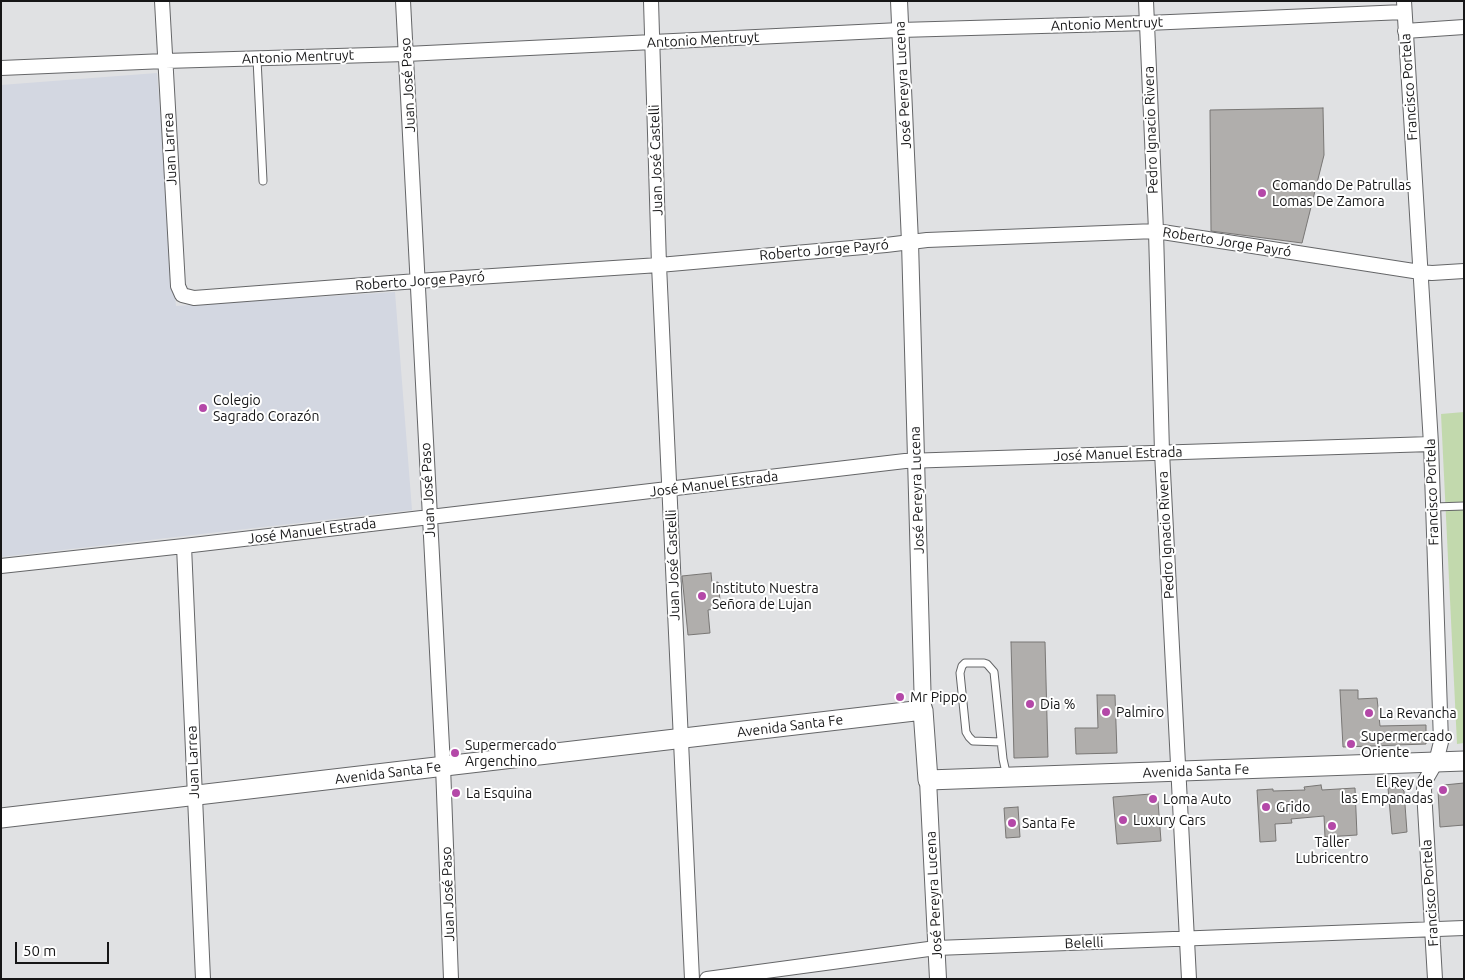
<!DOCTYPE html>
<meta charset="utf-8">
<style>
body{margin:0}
#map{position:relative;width:1465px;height:980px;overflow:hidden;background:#e0e1e3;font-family:Ubuntu,sans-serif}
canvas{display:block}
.frame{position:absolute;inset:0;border:2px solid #161617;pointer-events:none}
.scale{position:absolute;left:15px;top:942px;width:94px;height:22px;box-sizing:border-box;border:2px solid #161617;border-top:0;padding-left:6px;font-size:15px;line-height:18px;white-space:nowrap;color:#161617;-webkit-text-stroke:4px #fff;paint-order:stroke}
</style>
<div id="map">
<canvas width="1465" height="980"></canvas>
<div class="frame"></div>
<div class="scale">50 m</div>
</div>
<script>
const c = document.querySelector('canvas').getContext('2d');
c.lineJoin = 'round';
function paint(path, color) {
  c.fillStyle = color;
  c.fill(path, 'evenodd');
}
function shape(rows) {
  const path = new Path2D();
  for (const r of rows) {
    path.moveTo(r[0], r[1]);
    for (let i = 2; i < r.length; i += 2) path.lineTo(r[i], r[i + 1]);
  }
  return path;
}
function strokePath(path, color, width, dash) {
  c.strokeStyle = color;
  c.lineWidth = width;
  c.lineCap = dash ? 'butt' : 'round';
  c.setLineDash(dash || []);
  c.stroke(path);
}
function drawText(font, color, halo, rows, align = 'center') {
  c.font = font + ' Ubuntu,sans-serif';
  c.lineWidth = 4;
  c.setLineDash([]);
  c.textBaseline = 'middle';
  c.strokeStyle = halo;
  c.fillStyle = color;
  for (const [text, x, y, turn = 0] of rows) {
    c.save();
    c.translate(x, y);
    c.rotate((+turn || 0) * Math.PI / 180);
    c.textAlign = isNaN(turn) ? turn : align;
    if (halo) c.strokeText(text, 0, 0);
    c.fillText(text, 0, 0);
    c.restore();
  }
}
paint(shape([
 [157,73,176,306,395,292,412,510,1,557,1,85]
]), '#d3d7e1');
paint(shape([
 [1464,412,1464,743,1457,744,1441,414]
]), '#c2d9ad');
const building = shape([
 [1323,108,1324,155,1302,243,1211,231,1210,110,1323,108],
 [711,573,712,583,718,582,721,608,708,610,710,633,688,635,682,576,711,573],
 [1011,642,1045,642,1048,757,1014,758,1011,642],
 [1340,690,1358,690,1358,699,1377,698,1380,726,1426,725,1426,744,1343,747,1340,690],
 [1097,695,1115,695,1117,753,1076,754,1075,728,1098,728,1097,695],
 [1464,783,1464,825,1440,827,1438,791,1444,785,1464,783],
 [1321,785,1322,790,1355,788,1357,835,1325,837,1324,816,1291,819,1292,823,1275,824,1276,841,1260,842,1257,790,1273,789,1273,791,1305,790,1304,787,1321,785],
 [1400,787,1404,791,1407,832,1392,834,1388,788,1400,787],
 [1151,794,1158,801,1161,841,1117,844,1113,797,1151,794],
 [1018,807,1020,837,1006,838,1004,808,1018,807]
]);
paint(building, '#b0aeac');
strokePath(building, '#787674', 1);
const service = shape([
 [257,59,263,181],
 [1434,507,1464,506],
 [1001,742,973,741,969,737,966,732,960,673,962,666,965,663,984,663,987,664,994,672,1003,759,1007,777]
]);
const minor = shape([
 [162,1,178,286,182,295,194,298,417,281,659,265,886,245,927,240,1156,231,1420,272,1432,273,1464,271],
 [403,1,443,766,451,979],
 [651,1,659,265,692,979],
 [1146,1,1156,231,1162,452,1189,979],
 [1404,1,1431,444,1441,742,1436,762,1425,781,1424,790,1435,979],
 [1405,31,1464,27],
 [1,68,165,61,406,54,900,30,1147,23,1404,12],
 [184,546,203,979],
 [1,566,184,546,905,461,1431,444],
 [707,979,936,948,1464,928]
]);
const tertiary = shape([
 [899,1,910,242,923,710],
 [928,780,938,979]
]);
const secondary = shape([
 [1,818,923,710,928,780,1464,761]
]);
strokePath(service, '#656668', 9);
strokePath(minor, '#656668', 16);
strokePath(tertiary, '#656668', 18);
strokePath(secondary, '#656668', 21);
strokePath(service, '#fff', 7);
strokePath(minor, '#fff', 14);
strokePath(tertiary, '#fff', 16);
strokePath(secondary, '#fff', 19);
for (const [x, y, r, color] of [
 [1262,193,5,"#b448a8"],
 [203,408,5,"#b448a8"],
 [702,596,5,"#b448a8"],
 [900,697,5,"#b448a8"],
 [1030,704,5,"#b448a8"],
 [1106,712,5,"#b448a8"],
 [1369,713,5,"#b448a8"],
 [1351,744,5,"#b448a8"],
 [455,753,5,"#b448a8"],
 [1443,790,5,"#b448a8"],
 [456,793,5,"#b448a8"],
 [1153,799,5,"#b448a8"],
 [1266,807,5,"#b448a8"],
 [1123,820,5,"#b448a8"],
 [1012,823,5,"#b448a8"],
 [1332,826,5,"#b448a8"]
]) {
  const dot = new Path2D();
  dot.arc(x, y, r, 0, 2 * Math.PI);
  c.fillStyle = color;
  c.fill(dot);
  strokePath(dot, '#fff', 2);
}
drawText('14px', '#161617', '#fff', [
 ["Antonio Mentruyt",1107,24,-2],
 ["Antonio Mentruyt",703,40,-3],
 ["Antonio Mentruyt",298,57,-2],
 ["Juan José Paso",408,85,-93],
 ["José Pereyra Lucena",903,85,-93],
 ["Francisco Portela",1409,87,-94],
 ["Pedro Ignacio Rivera",1151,130,-92],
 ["Juan Larrea",170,149,-93],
 ["Juan José Castelli",656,160,-92],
 ["Roberto Jorge Payró",1227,242,9],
 ["Roberto Jorge Payró",824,250,-5],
 ["Roberto Jorge Payró",420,281,-4],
 ["José Manuel Estrada",1118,454,-2],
 ["José Manuel Estrada",714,484,-7],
 ["Juan José Paso",428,490,-93],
 ["José Pereyra Lucena",917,490,-92],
 ["Francisco Portela",1432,492,-92],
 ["José Manuel Estrada",312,531,-7],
 ["Pedro Ignacio Rivera",1166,535,-93],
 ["Juan José Castelli",673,565,-92],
 ["Avenida Santa Fe",790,726,-7],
 ["Juan Larrea",193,762,-92],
 ["Avenida Santa Fe",1196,771,-2],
 ["Avenida Santa Fe",388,773,-7],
 ["Francisco Portela",1430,893,-94],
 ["Juan José Paso",448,894,-92],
 ["José Pereyra Lucena",934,895,-93],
 ["Belelli",1084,943,-2]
]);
drawText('14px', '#161617', '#fff', [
 ["Comando De Patrullas",1272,185],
 ["Lomas De Zamora",1272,201],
 ["Colegio",213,400],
 ["Sagrado Corazón",213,416],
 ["Instituto Nuestra",712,588],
 ["Señora de Lujan",712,604],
 ["Mr Pippo",910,697],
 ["Dia %",1040,704],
 ["Palmiro",1116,712],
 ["La Revancha",1379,713],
 ["Supermercado",1361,736],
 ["Oriente",1361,752],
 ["Supermercado",465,745],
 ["Argenchino",465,761],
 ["El Rey de",1433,782,"right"],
 ["las Empanadas",1433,798,"right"],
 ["La Esquina",466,793],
 ["Loma Auto",1163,799],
 ["Grido",1276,807],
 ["Luxury Cars",1133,820],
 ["Santa Fe",1022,823],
 ["Taller",1332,842,"center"],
 ["Lubricentro",1332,858,"center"]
], 'left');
</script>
